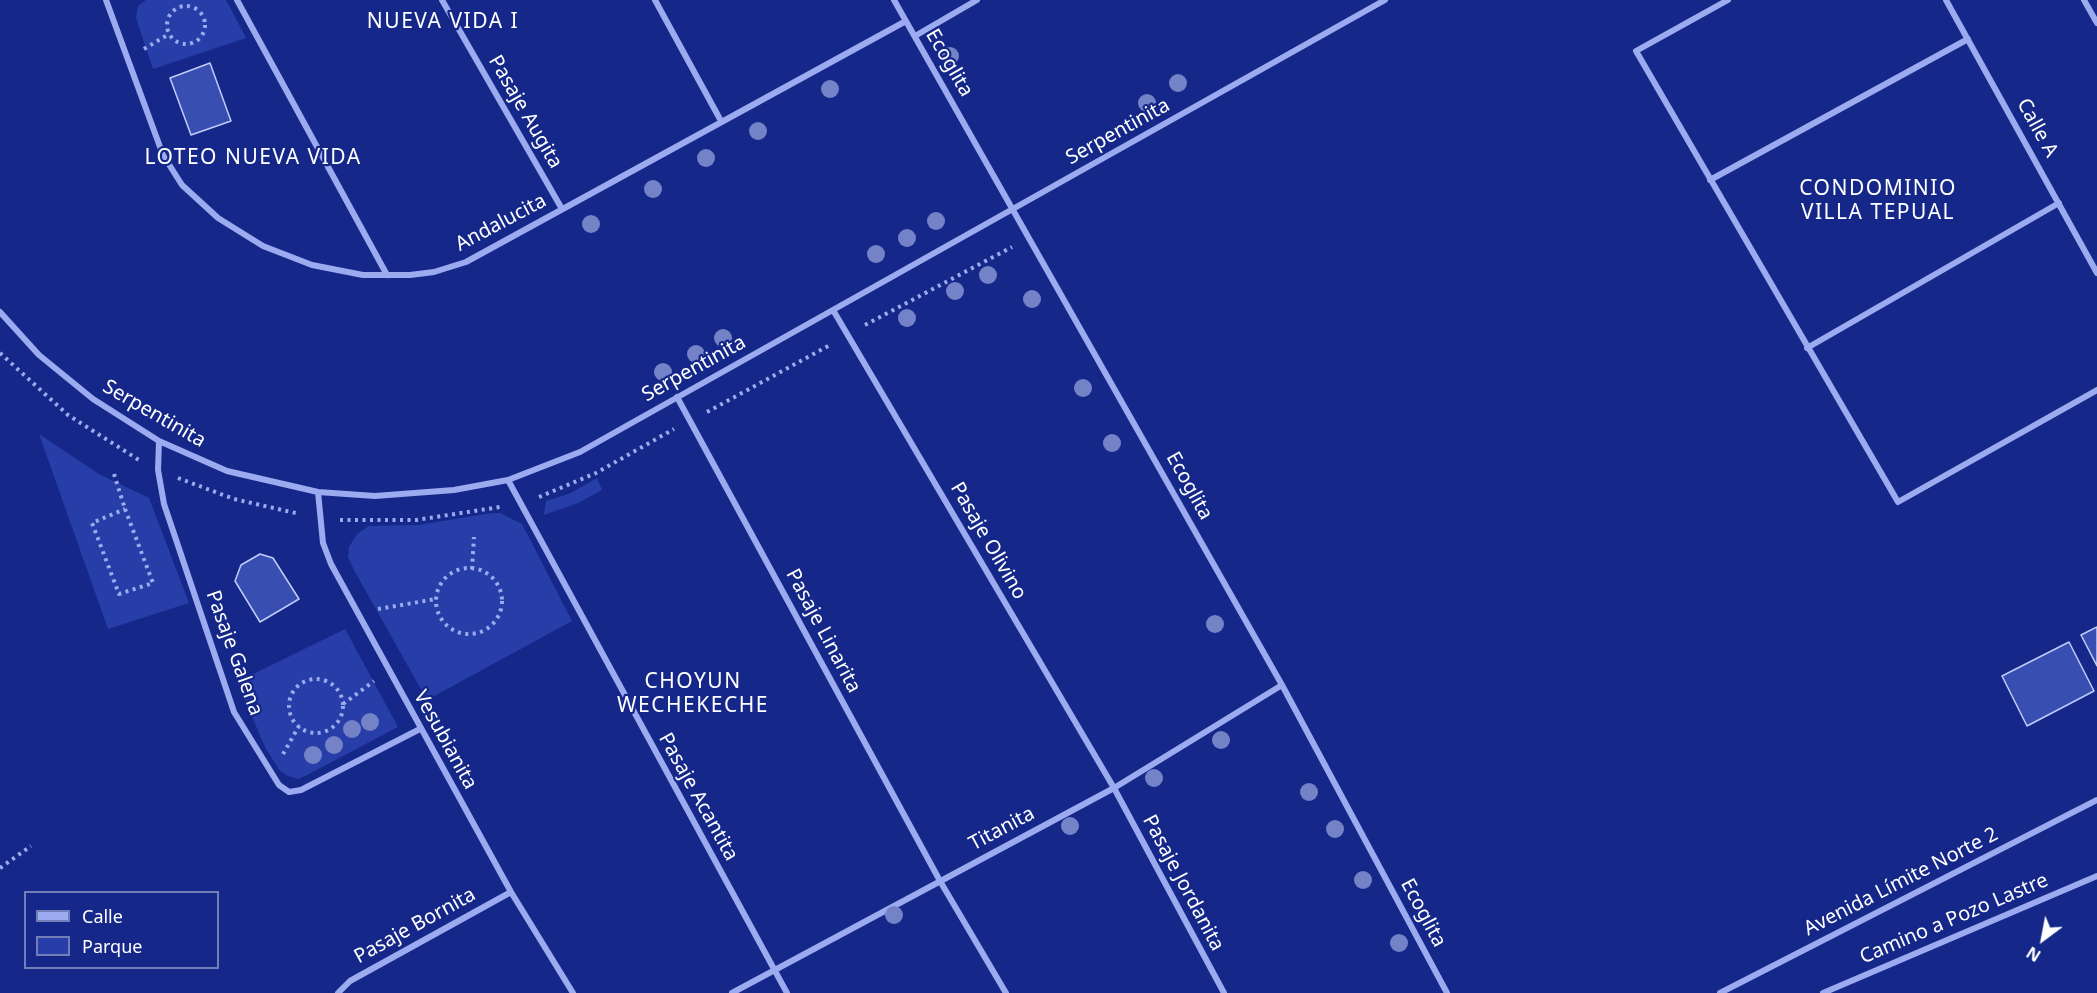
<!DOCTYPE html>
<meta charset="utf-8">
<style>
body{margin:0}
#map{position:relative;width:2097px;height:993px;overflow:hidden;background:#152889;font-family:"Noto Sans",sans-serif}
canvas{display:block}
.legend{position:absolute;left:24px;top:891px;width:195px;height:78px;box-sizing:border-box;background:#152889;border:2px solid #737eb8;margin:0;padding:8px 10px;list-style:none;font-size:18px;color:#fff}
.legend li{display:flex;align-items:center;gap:12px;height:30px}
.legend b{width:30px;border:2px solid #737eb8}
.north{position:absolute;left:2013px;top:909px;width:60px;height:60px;-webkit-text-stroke:4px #152889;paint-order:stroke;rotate:212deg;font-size:16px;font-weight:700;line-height:24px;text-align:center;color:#fff}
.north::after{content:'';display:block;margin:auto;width:21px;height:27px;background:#fff;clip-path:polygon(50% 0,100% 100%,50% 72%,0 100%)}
</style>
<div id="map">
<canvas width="2097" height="993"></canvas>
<ul class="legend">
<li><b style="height:8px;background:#9cabef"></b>Calle</li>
<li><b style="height:16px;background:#273ea8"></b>Parque</li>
</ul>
<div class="north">N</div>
</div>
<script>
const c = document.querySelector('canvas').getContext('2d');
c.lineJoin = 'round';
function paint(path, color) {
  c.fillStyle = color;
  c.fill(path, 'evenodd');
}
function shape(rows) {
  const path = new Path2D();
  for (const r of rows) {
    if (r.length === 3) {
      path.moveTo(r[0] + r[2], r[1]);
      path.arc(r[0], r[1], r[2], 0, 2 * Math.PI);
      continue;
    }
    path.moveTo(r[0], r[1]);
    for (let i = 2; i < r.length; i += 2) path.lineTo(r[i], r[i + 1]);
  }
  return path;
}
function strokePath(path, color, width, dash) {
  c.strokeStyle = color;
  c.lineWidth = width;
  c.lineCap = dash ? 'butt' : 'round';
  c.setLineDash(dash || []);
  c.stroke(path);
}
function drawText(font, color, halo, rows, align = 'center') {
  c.font = font + ' "Noto Sans",sans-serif';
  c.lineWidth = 4.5;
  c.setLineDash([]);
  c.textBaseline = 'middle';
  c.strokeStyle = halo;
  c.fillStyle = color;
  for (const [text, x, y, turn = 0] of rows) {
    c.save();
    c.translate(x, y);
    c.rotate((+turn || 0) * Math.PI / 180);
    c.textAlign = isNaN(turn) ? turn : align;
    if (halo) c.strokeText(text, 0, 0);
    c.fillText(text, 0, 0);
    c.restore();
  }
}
paint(shape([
 [146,0,226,0,246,38,153,69,136,18,138,6],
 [39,434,99,474,149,498,189,603,108,629],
 [597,478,602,490,578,503,544,515,546,501,571,493],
 [492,513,500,513,522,524,572,621,427,700,354,570,348,557,349,547,357,534,369,526,418,525],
 [345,629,398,727,307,775,298,779,288,776,280,771,266,749,237,682]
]), '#273ea8');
const building = shape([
 [210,63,231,121,191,135,170,78,210,63],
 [260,554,273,558,299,599,260,622,235,581,241,565,260,554],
 [2097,627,2097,666,2081,635,2097,627],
 [2069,642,2094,691,2027,726,2002,676,2069,642]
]);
paint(building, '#394eb1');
strokePath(building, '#c2ccfb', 1.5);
strokePath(shape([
 [186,25,19],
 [144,49,169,34],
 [865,325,1012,247],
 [0,353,68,415,139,460],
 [707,412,830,345],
 [114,474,125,509],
 [178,478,234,499,300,514],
 [539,497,596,473,674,429],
 [125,509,153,583,119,594,92,523,125,509],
 [340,520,416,520,500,507],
 [469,601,33],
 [472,569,474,537],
 [378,609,436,599],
 [316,706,27],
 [343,704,374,681],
 [283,754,299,726],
 [0,868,31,846]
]), '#9cabef', 4, [3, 4.5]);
strokePath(shape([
 [106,0,163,155,182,185,218,218,263,246,312,265,363,275,410,275,434,272,466,262,906,21],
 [237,0,387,275],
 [442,0,562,209],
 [655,0,721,121],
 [894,0,1282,685,1447,993],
 [1728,0,1636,51,1898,502,2097,390],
 [1946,0,2097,273],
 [2084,0,2097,23],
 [915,36,977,0],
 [1710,180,1968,39],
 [833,310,1114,788,1224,993],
 [0,312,39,355,93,399,159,441,227,471,318,492,375,496,454,490,508,480,580,452,1385,0],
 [1807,348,2059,203],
 [677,397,940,881,1006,993],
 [159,441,158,470,164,504,234,712,279,785,289,792,301,790,420,729],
 [508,480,787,993],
 [318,492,323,543,331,564,511,892,573,993],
 [338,993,350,981,511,892],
 [732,993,1114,788,1282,685],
 [1720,993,2097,800],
 [1823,993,2097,876]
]), '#9cabef', 6);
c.fillStyle = '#7482c8';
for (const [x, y] of [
 [950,56],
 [1178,83],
 [830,89],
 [1147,103],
 [758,131],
 [706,158],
 [653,189],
 [936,221],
 [591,224],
 [907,238],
 [876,254],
 [988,275],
 [955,291],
 [1032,299],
 [907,318],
 [723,338],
 [696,354],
 [663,372],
 [1083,388],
 [1112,443],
 [1215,624],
 [370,722],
 [352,729],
 [1221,740],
 [334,745],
 [313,755],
 [1154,778],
 [1309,792],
 [1070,826],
 [1335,829],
 [1363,880],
 [894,915],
 [1399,943]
]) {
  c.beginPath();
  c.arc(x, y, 9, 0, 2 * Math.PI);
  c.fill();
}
drawText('20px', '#fff', '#152889', [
 ["Ecoglita",949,63,60],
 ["Pasaje Augita",525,112,60],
 ["Calle A",2037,128,61],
 ["Serpentinita",1118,132,-29],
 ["Andalucita",501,223,-28],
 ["Serpentinita",694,369,-29],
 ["Serpentinita",154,414,30],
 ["Ecoglita",1189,486,61],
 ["Pasaje Olivino",988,541,60],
 ["Pasaje Linarita",823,631,62],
 ["Pasaje Galena",234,653,70],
 ["Vesubianita",445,740,61],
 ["Pasaje Acantita",698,797,61],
 ["Titanita",1002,829,-28],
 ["Avenida Límite Norte 2",1901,882,-27],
 ["Pasaje Jordanita",1183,883,62],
 ["Ecoglita",1423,913,62],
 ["Camino a Pozo Lastre",1954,919,-23],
 ["Pasaje Bornita",415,926,-29]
]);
c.letterSpacing = '1.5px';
drawText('21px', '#fff', '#152889', [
 ["NUEVA VIDA I",443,22],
 ["LOTEO NUEVA VIDA",253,158],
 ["CONDOMINIO",1878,189],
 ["VILLA TEPUAL",1878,213],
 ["CHOYUN",693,682],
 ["WECHEKECHE",693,706]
]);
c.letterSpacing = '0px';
</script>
